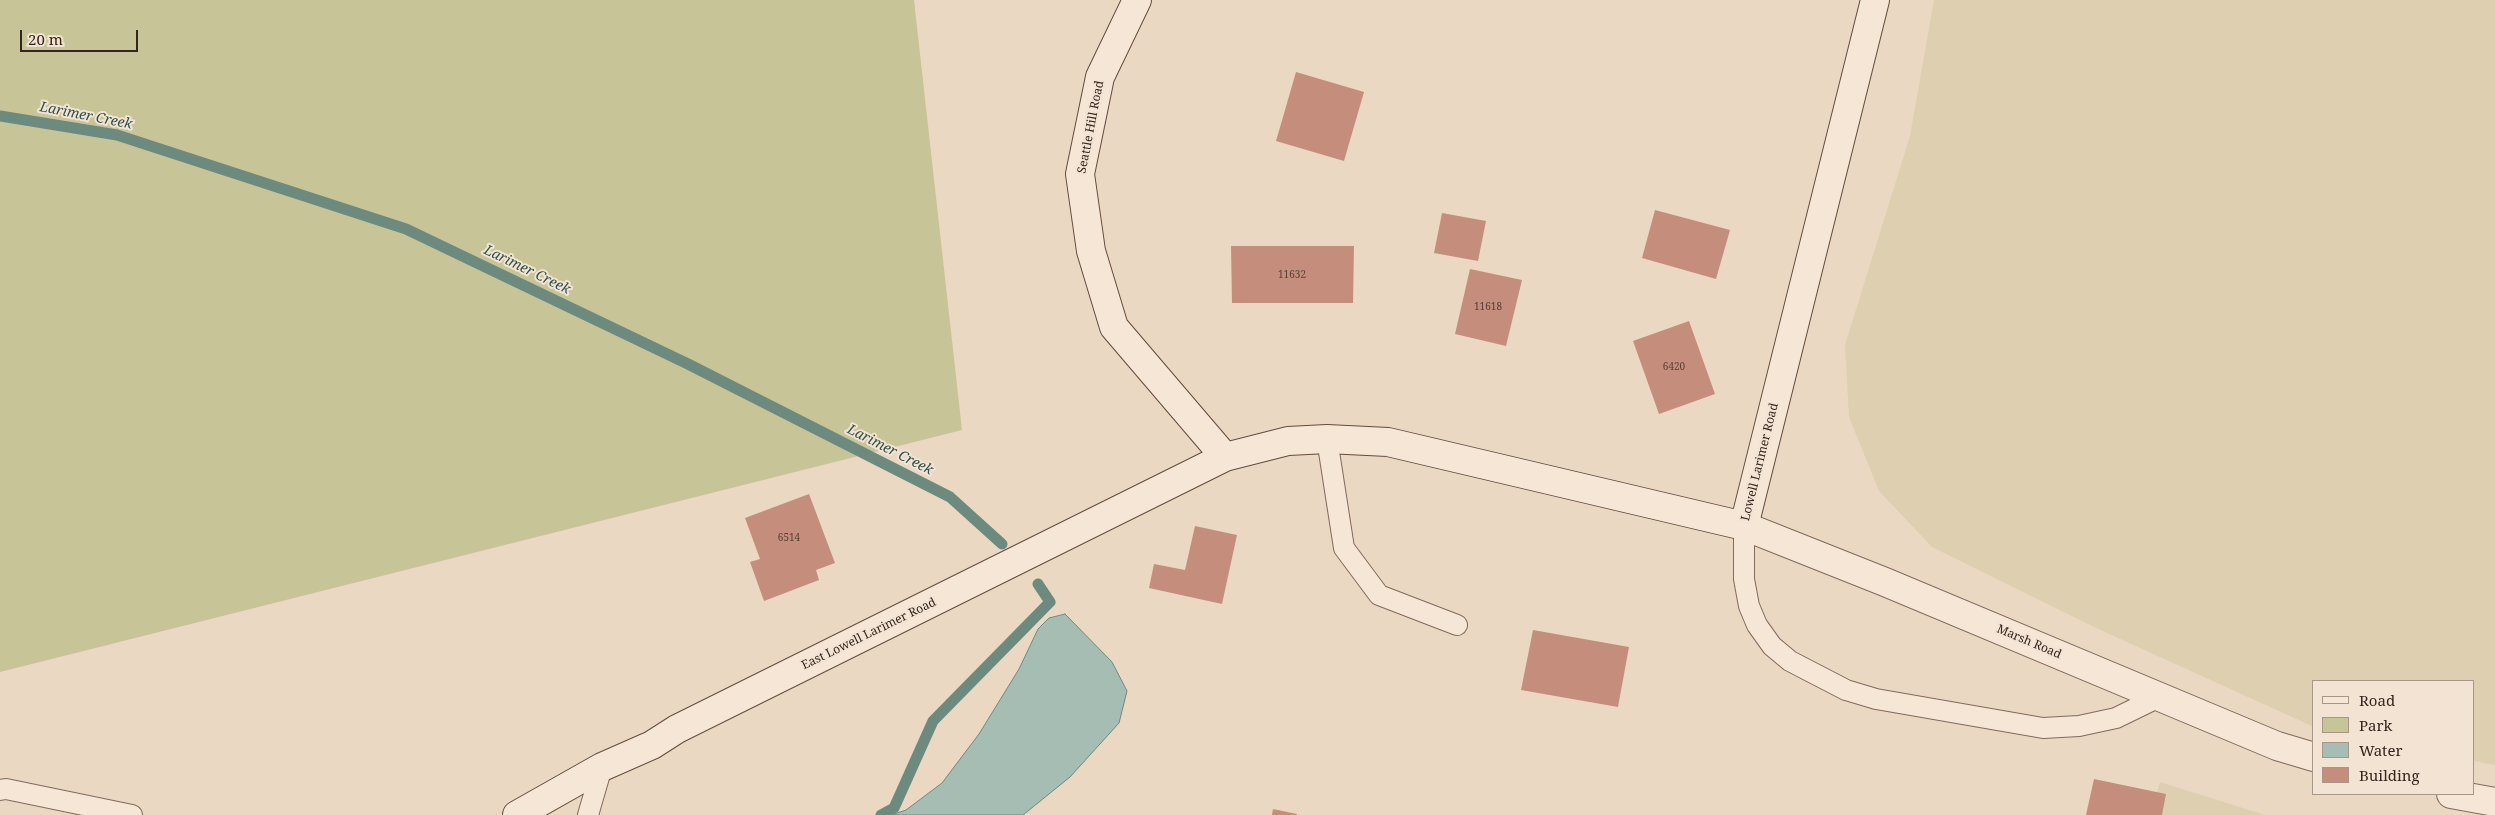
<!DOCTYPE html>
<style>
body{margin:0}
#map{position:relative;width:2495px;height:815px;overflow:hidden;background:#ead8c3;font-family:"Noto Serif",serif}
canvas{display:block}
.legend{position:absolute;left:2312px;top:680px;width:162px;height:115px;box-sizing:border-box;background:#f2e3d2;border:1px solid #a6978a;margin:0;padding:6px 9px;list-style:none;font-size:15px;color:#34251e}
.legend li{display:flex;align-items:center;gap:10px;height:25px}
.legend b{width:25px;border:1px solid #a6978a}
.scale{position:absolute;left:20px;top:30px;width:118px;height:22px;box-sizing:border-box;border:2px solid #34251e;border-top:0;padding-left:6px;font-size:15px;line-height:18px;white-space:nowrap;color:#34251e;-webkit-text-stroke:4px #f2e3d2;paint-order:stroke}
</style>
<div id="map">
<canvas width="2495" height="815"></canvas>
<ul class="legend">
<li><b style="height:6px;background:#f6e6d6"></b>Road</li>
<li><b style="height:14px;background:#c7c498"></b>Park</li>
<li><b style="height:14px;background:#a5bdb2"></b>Water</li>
<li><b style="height:14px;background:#c58e7c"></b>Building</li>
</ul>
<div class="scale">20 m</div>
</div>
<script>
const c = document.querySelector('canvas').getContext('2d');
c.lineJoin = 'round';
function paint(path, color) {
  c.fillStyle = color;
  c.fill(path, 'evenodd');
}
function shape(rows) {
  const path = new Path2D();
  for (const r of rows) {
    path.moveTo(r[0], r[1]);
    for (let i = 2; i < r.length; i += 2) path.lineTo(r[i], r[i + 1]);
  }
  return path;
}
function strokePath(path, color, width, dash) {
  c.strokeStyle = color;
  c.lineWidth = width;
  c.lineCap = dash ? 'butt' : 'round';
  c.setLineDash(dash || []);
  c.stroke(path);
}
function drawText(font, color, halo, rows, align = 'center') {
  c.font = font + ' "Noto Serif",serif';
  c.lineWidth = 4;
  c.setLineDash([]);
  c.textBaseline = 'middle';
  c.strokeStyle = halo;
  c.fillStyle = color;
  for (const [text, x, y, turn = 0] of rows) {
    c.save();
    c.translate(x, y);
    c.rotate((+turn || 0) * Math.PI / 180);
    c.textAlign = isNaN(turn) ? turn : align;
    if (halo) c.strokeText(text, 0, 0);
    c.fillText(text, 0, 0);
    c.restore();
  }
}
paint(shape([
 [1934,0,2495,0,2495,765,2474,761,2474,681,2314,681,2314,727,2096,628,1932,547,1879,491,1849,417,1845,345,1910,136],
 [2160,782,2265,815,2151,815]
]), '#dfcfb1');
paint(shape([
 [0,0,914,0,962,430,0,672]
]), '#c7c498');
const water = shape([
 [1065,614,1112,662,1127,691,1119,723,1070,777,1023,815,891,815,906,810,942,783,979,734,1019,669,1038,629,1049,618,1065,614]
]);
paint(water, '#a5bdb2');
strokePath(water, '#6d8a7e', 1);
strokePath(shape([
 [0,116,117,135,406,229,688,364,950,497,1002,544],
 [881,815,894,808,933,721,1050,602,1038,584]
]), '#6d8a7e', 11);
paint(shape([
 [1296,72,1364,92,1344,161,1276,141],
 [1655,210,1730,230,1716,279,1642,258],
 [1442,213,1486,221,1478,261,1434,253],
 [1231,246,1354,246,1353,303,1232,303],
 [1470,269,1522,280,1506,346,1455,334],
 [1689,321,1715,394,1659,414,1633,341],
 [809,494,835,563,816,570,819,580,764,601,750,562,760,559,745,518],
 [1195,526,1237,535,1222,604,1149,588,1154,564,1185,570],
 [1533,630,1629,647,1618,707,1521,690],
 [2094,779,2166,794,2162,815,2086,815],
 [1273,809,1297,814,1297,815,1272,815]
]), '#c58e7c');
const service = shape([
 [1327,439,1344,548,1379,595,1457,625],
 [1744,526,1744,579,1749,606,1757,625,1772,646,1790,661,1846,690,1876,699,2043,728,2079,726,2116,718,2159,697],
 [0,790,6,789,132,815],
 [588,815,602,767]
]);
const tertiary = shape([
 [1744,526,1885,582,2277,746,2314,757],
 [2451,794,2495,802]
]);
const secondary = shape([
 [1137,0,1100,77,1080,174,1091,251,1114,327,1225,457],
 [517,815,602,767,652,745,677,729,1225,457,1288,441,1327,439,1388,442,1744,526,1875,0]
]);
strokePath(service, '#83695c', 22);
strokePath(tertiary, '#83695c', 30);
strokePath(secondary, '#644b3f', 30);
strokePath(service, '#f6e6d6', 20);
strokePath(tertiary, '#f6e6d6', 28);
strokePath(secondary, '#f6e6d6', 28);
drawText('10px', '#583f36', null, [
 ["11632",1292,275],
 ["11618",1488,307],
 ["6420",1674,367],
 ["6514",789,538]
]);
drawText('12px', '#34251e', '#f2e3d2', [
 ["Seattle Hill Road",1091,127,-79],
 ["Lowell Larimer Road",1760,462,-76],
 ["East Lowell Larimer Road",869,634,-26],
 ["Marsh Road",2029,642,23]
]);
drawText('italic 14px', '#2f524a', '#f2e3d2', [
 ["Larimer Creek",86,116,11],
 ["Larimer Creek",527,270,26],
 ["Larimer Creek",890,450,27]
]);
</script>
